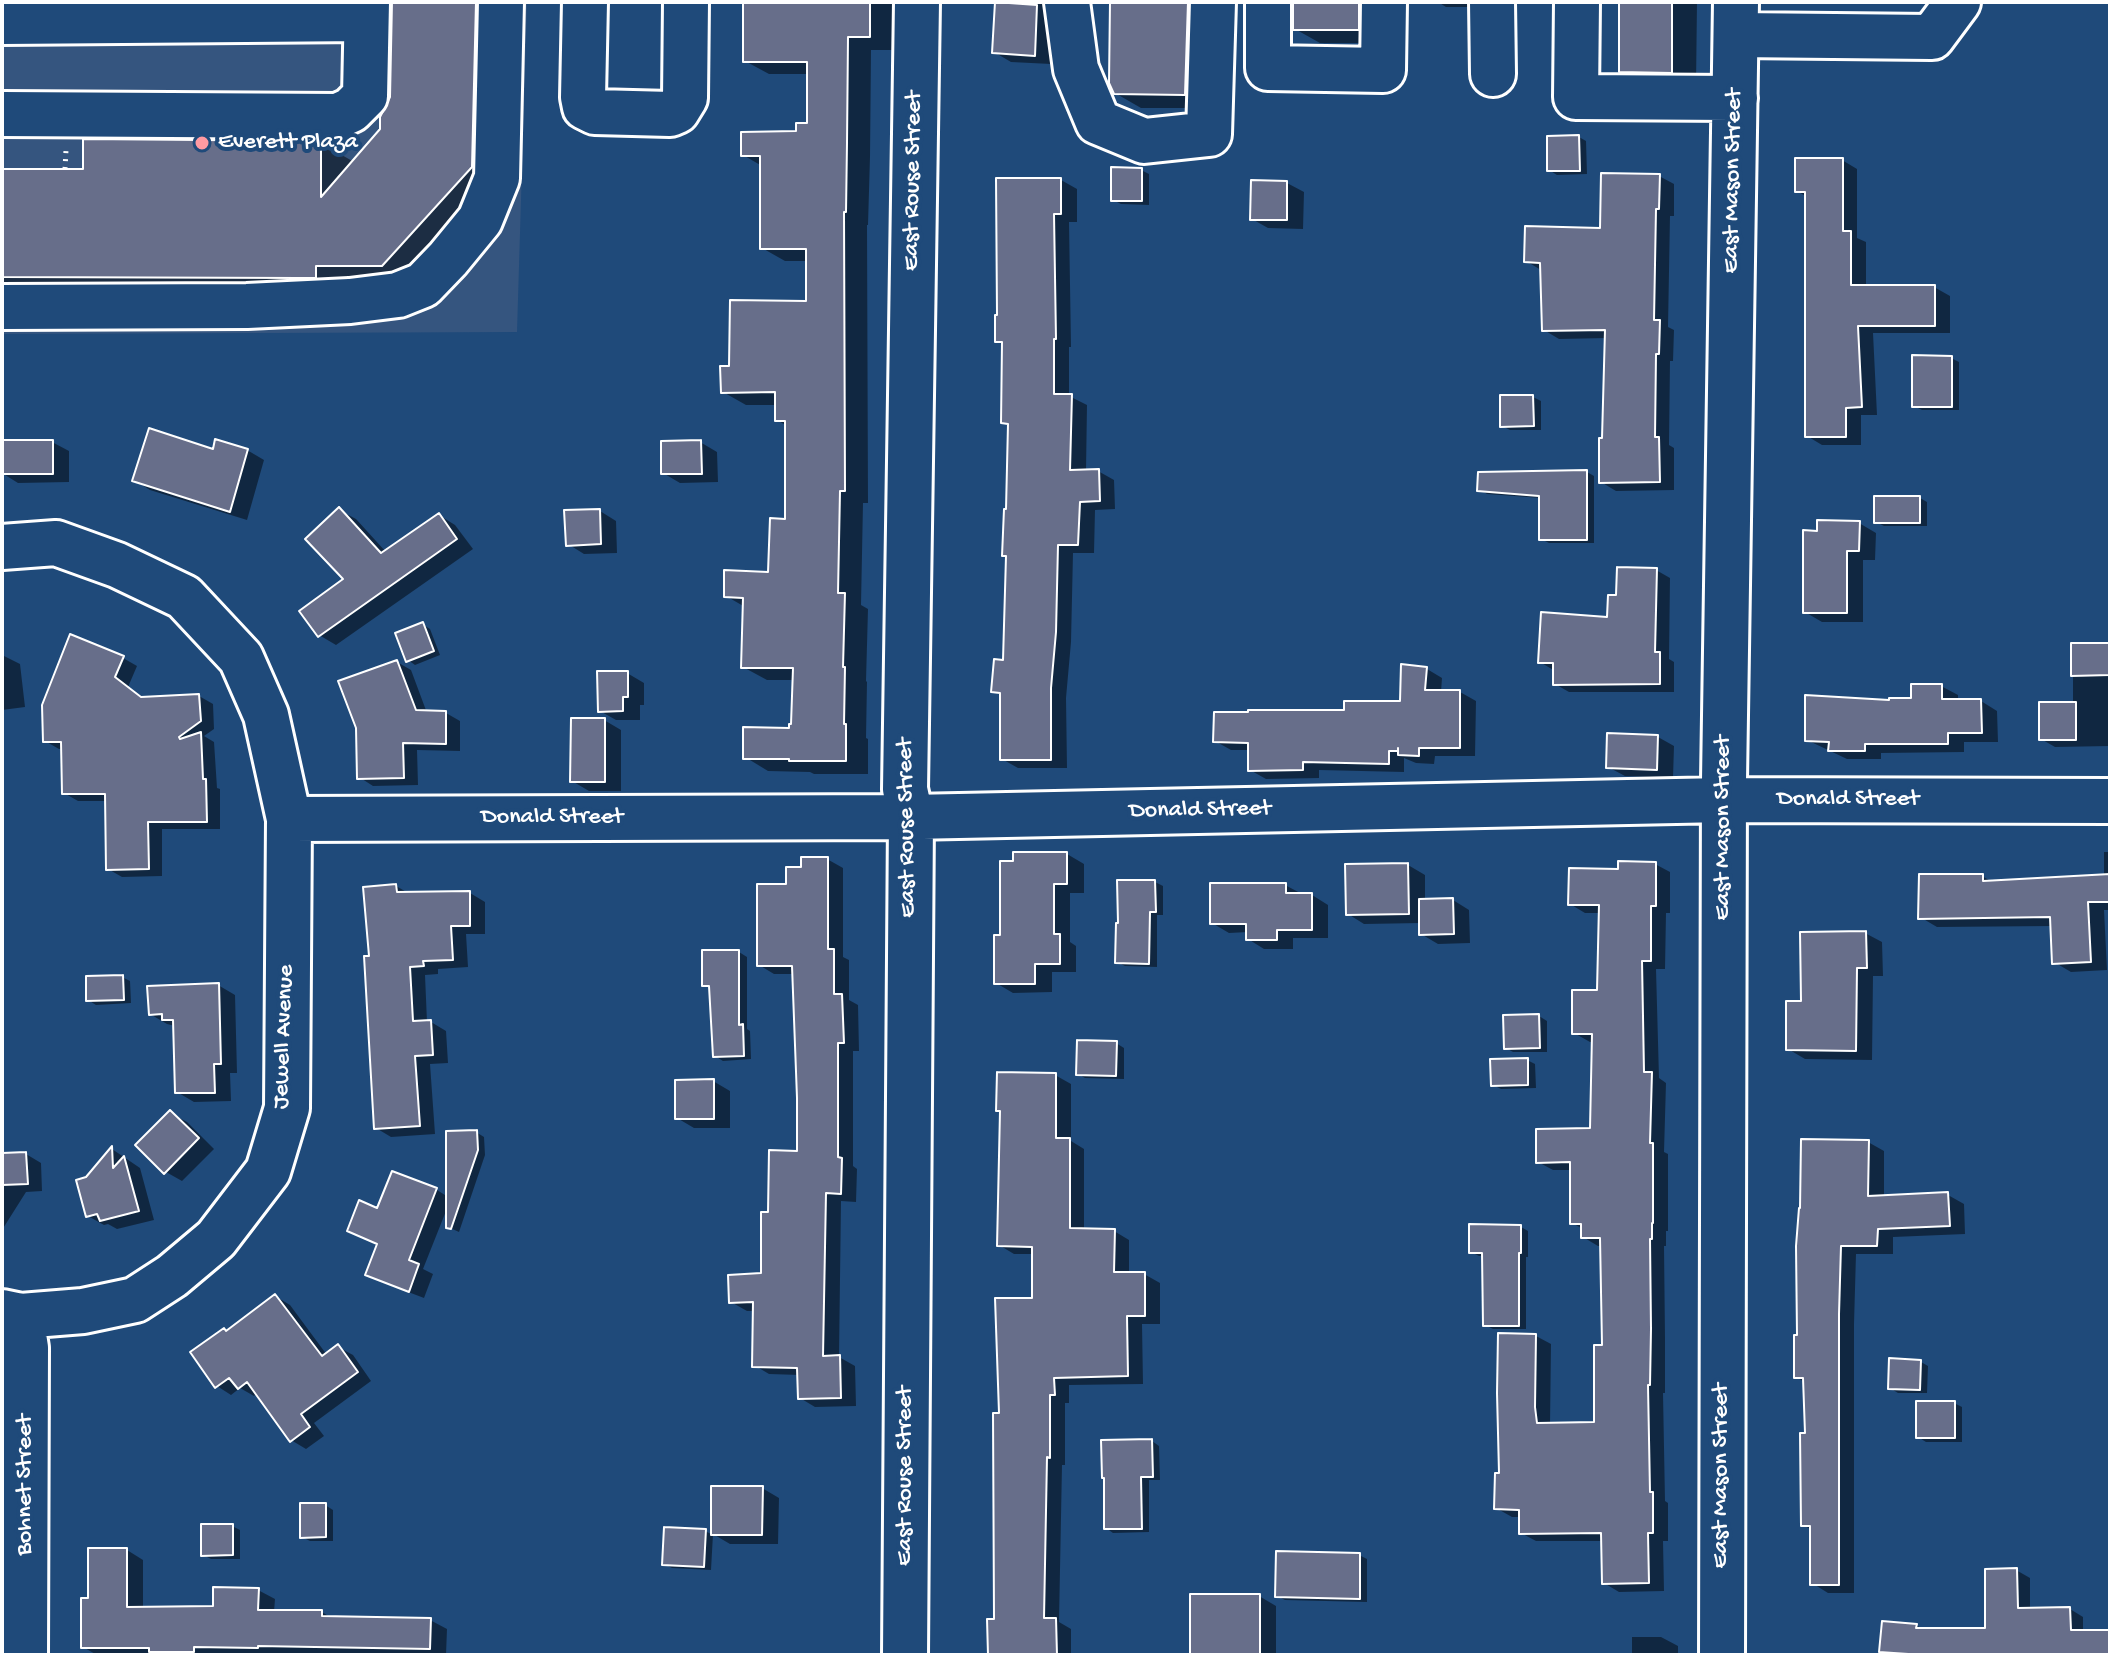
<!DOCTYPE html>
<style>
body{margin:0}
#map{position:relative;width:2112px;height:1657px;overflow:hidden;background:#1f4a7a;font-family:"Gochi Hand",sans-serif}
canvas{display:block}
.frame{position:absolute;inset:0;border:4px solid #fff;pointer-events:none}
</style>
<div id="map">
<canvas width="2112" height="1657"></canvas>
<div class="frame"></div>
</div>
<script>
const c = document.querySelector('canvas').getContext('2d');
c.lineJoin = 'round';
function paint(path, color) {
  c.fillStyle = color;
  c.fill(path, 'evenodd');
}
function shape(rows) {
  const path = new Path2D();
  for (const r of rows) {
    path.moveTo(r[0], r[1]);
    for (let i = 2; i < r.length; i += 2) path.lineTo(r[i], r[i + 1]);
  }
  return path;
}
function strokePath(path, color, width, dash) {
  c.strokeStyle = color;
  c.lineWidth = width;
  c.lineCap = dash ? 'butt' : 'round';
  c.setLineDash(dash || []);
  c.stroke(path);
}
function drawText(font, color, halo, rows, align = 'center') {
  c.font = font + ' "Gochi Hand",sans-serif';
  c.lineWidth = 8;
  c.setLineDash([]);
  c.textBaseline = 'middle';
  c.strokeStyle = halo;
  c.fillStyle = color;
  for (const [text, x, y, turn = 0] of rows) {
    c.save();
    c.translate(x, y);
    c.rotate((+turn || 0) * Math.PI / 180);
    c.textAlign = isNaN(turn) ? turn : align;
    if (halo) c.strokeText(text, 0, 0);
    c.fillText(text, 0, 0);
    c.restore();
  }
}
paint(shape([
 [2,2,527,2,517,332,2,334]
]), '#35557f');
paint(shape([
 [394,2,511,2,505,186,417,285,2,295,2,171,85,171,321,143,354,162,382,130,392,98],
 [745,2,906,2,906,33,893,34,893,50,871,50,870,157,868,225,867,225,868,503,863,503,861,605,868,609,866,681,867,682,866,738,868,739,868,774,814,774,810,772,768,771,745,757,791,730,794,680,767,680,743,667,745,607,726,596,770,574,787,521,787,426,777,420,777,405,746,405,723,392,731,368,808,303,808,261,785,261,762,248,762,166,743,155,798,133,809,125,809,74,769,74,745,61],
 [997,2,1045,2,1044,11,1053,16,1051,64,1011,62,994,52],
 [1112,2,1213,2,1210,108,1141,108,1115,93],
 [1295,2,1389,2,1383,43,1320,43,1295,29],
 [1438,2,1486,2,1484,7,1446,7],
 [1621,2,1697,2,1696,86,1646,86,1621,71],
 [1579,137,1586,141,1587,174,1557,175,1549,170],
 [1842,160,1857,169,1857,238,1866,242,1866,287,1934,287,1950,296,1950,333,1873,333,1877,415,1861,415,1861,445,1822,445,1807,436,1807,197,1797,191],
 [1141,170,1149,174,1149,205,1121,204,1113,200],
 [1659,176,1674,184,1674,216,1670,216,1668,327,1674,330,1673,361,1670,361,1669,445,1674,448,1674,490,1616,491,1601,482,1607,338,1559,339,1544,330,1541,270,1526,261,1602,230],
 [1061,180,1077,189,1077,222,1069,222,1071,347,1069,347,1069,396,1087,405,1086,471,1098,471,1114,480,1115,509,1095,510,1094,553,1073,553,1071,642,1066,698,1067,768,1018,768,1002,759,1002,696,993,691,1005,662,1008,557,1004,555,1008,511,1010,426,1003,422,1004,345,997,341],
 [1287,183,1304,192,1303,229,1268,228,1252,219],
 [1951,358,1959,362,1959,410,1922,410,1914,406],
 [1533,397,1541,401,1541,430,1510,430,1502,426],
 [2,442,52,442,69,451,69,482,18,483,2,473],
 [700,442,717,452,718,482,680,483,663,473],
 [247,450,264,460,247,520,150,490,134,480,214,451],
 [1587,472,1594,476,1594,543,1549,543,1541,539,1541,498,1487,494,1479,489],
 [1920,498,1927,502,1927,526,1884,526,1876,522],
 [339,510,356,519,386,552,439,515,455,525,473,549,336,645,319,635,346,580],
 [600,511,616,521,617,553,584,554,568,544],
 [1859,523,1876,533,1875,560,1863,560,1863,622,1822,622,1805,612],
 [1656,570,1670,578,1669,659,1674,662,1674,692,1569,692,1555,684,1555,671,1540,662,1609,619,1618,597],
 [422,624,430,629,440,655,415,665,408,660],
 [2110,644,2110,746,2055,747,2041,739,2073,704,2073,645],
 [2,655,20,664,25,707,2,710],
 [123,658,137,666,128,687,144,698,199,696,213,704,214,729,204,736,214,742,217,788,220,789,220,829,162,829,162,876,122,877,108,869,107,801,78,801,64,793,63,749,59,749,45,741],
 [397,662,411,670,427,713,446,713,460,721,460,751,417,750,418,785,373,786,359,777],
 [1427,669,1442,678,1441,692,1460,692,1476,701,1475,756,1435,756,1434,764,1416,763,1404,758,1404,772,1319,770,1319,778,1266,779,1250,770,1250,750,1231,750,1215,741,1346,712,1402,703],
 [627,673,644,683,644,705,640,705,640,720,616,720,600,711],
 [1941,686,1958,695,1958,701,1981,701,1997,711,1998,742,1964,742,1964,752,1881,753,1881,759,1847,759,1807,740,1891,702,1913,700],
 [604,720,621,730,621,791,589,791,572,781],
 [1658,737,1674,746,1673,778,1625,776,1608,767],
 [2104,852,2110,852,2110,910,2104,910,2107,970,2071,972,2054,962,2053,926,1937,927,1920,917,1982,876,1994,883,2104,877],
 [1067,854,1084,864,1084,893,1070,893,1070,942,1076,946,1076,972,1052,972,1052,992,1013,993,996,983,1002,937],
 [827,859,843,868,843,957,849,960,849,1000,858,1005,859,1051,853,1051,853,1166,857,1169,856,1202,841,1201,839,1357,855,1366,856,1406,815,1407,800,1398,800,1375,769,1374,754,1365,755,1311,747,1311,731,1302,763,1275,770,1214,799,1153,794,974,774,974,759,965,788,886,803,869],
 [1655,864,1670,872,1670,913,1666,913,1665,969,1656,969,1659,1078,1666,1083,1664,1152,1668,1154,1668,1231,1666,1231,1666,1246,1664,1246,1665,1338,1665,1393,1663,1393,1665,1501,1668,1503,1668,1541,1663,1541,1664,1591,1619,1592,1604,1583,1603,1541,1536,1541,1521,1533,1521,1517,1512,1517,1496,1508,1501,1475,1536,1336,1551,1344,1550,1425,1596,1424,1604,1347,1602,1246,1598,1246,1583,1237,1583,1229,1572,1223,1572,1170,1553,1170,1538,1162,1591,1130,1594,1042,1590,1042,1574,1033,1599,992,1600,913,1585,913,1570,904,1620,871],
 [1408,865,1425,875,1425,901,1453,900,1469,910,1470,943,1438,944,1421,934,1421,923,1364,924,1348,914],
 [1155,882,1163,886,1163,915,1157,915,1157,967,1125,966,1117,962],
 [1285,885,1302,894,1312,895,1328,905,1328,938,1293,938,1293,949,1264,949,1248,939,1248,932,1229,933,1212,923],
 [396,886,410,894,470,893,485,902,485,934,466,934,468,967,438,969,438,974,425,975,427,1022,431,1022,446,1031,448,1063,430,1064,435,1134,391,1137,376,1128,371,958],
 [1865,933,1882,942,1883,976,1873,976,1872,1060,1805,1059,1788,1049,1803,1003],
 [739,952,747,957,747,1029,750,1031,751,1059,723,1061,715,1056,711,989,704,984],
 [122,977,130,981,131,1003,96,1005,88,1000],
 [218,985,235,995,237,1073,230,1073,231,1101,194,1102,177,1092,175,1026,167,1024,150,1014],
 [1539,1016,1547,1021,1547,1052,1513,1052,1506,1048],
 [1116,1043,1124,1048,1124,1079,1085,1078,1078,1074],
 [1527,1060,1535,1064,1536,1088,1501,1089,1493,1085],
 [1055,1075,1071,1084,1071,1141,1084,1149,1084,1231,1114,1231,1129,1240,1129,1274,1144,1274,1160,1283,1160,1324,1142,1324,1143,1384,1069,1385,1069,1403,1065,1403,1065,1465,1062,1465,1059,1622,1071,1629,1071,1655,990,1655,996,1621,1001,1415,1034,1300,1034,1254,1014,1254,999,1245],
 [713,1081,730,1091,730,1128,694,1128,677,1118],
 [170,1113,187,1122,214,1149,182,1181,166,1172],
 [476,1132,484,1137,485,1155,459,1232,448,1227,448,1206,423,1269,433,1274,424,1298,382,1282,367,1274,378,1245,349,1231,379,1210,393,1173,437,1190,448,1197],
 [1868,1142,1884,1151,1884,1197,1948,1195,1964,1204,1965,1234,1893,1237,1893,1254,1856,1254,1854,1324,1854,1593,1828,1593,1812,1583,1812,1530,1803,1525,1807,1435,1806,1383,1796,1377,1800,1337],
 [112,1149,140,1168,154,1220,117,1229,108,1224,104,1225,88,1216,87,1179],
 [26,1154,41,1163,42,1191,26,1192,2,1230,2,1156],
 [1521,1227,1528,1231,1528,1257,1526,1257,1526,1329,1493,1329,1485,1325,1484,1256,1479,1256,1471,1252],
 [275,1296,290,1305,327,1355,338,1347,353,1355,371,1381,314,1423,324,1436,306,1449,291,1440,257,1393,254,1396,240,1388,231,1395,217,1386],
 [1921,1362,1928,1366,1927,1393,1898,1393,1890,1388],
 [1954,1403,1962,1407,1962,1442,1926,1442,1918,1437],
 [1152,1441,1159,1446,1160,1480,1149,1480,1149,1532,1113,1533,1106,1528],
 [713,1488,762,1488,779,1498,778,1544,730,1544,713,1534,711,1570,672,1568,664,1564,705,1531,713,1535],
 [325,1505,333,1510,333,1541,310,1541,302,1537],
 [232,1526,240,1530,240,1559,211,1559,203,1555],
 [127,1550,143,1560,143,1609,215,1608,258,1590,275,1599,274,1612,322,1612,333,1619,430,1620,447,1629,446,1655,97,1655,83,1647,90,1600],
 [1359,1555,1367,1559,1367,1602,1285,1600,1277,1596],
 [2016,1570,2030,1578,2030,1610,2070,1609,2083,1617,2083,1632,2110,1632,2110,1655,1889,1655,1882,1651,1916,1625,1924,1630,1987,1630],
 [1259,1596,1276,1606,1276,1655,1192,1655],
 [1632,1637,1661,1637,1678,1646,1678,1655,1632,1655]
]), '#0007');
const building = shape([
 [392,2,476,2,472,167,382,266,316,266,316,278,299,278,2,277,2,169,83,169,83,139,321,141,321,197,380,129,380,117,390,97,392,2],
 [743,2,870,2,870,37,848,37,847,143,846,212,844,212,845,491,840,491,838,593,845,593,843,667,845,667,844,724,846,724,846,761,789,761,789,759,743,759,743,727,789,728,789,724,791,724,793,668,741,668,743,598,724,597,724,570,768,572,770,518,785,519,785,421,775,421,775,392,721,393,720,366,729,366,730,300,806,301,806,249,760,249,760,156,741,156,741,132,796,131,796,123,807,123,807,62,743,62,743,2],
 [995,2,1037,5,1035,56,992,53,995,2],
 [1110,2,1188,2,1185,95,1114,94,1109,83,1110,2],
 [1293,2,1359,2,1359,30,1293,30,1293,2],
 [1619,2,1672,2,1672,73,1619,72,1619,2],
 [1579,135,1580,171,1547,171,1547,136,1579,135],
 [1795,158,1843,158,1843,231,1851,231,1851,285,1935,285,1935,326,1858,326,1862,407,1846,408,1846,437,1805,437,1805,192,1795,192,1795,158],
 [1111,167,1142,168,1142,201,1111,201,1111,167],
 [1601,173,1660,174,1659,209,1656,209,1654,320,1660,320,1659,354,1656,354,1655,437,1659,437,1660,482,1599,483,1599,438,1602,438,1605,330,1542,331,1540,263,1524,262,1525,226,1600,228,1601,173],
 [996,178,1061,178,1061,214,1054,214,1056,339,1054,339,1054,394,1072,394,1070,470,1099,469,1100,501,1080,502,1078,545,1058,545,1056,632,1051,688,1051,760,1000,760,1000,693,991,692,994,659,1003,660,1006,556,1002,556,1004,509,1006,509,1008,424,1001,423,1002,342,995,342,995,315,997,315,996,178],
 [1251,180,1287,181,1287,220,1250,220,1251,180],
 [1912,355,1952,356,1952,407,1912,407,1912,355],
 [1500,395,1533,395,1534,426,1500,427,1500,395],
 [149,428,213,449,215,439,248,449,230,512,132,481,149,428],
 [2,440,53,440,53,474,2,474,2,440],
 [701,440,702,474,661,474,661,441,701,440],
 [1587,470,1587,540,1539,540,1539,496,1477,491,1478,472,1587,470],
 [1874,496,1920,496,1920,523,1874,523,1874,496],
 [339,507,381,553,439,513,457,539,318,637,299,611,343,579,305,539,339,507],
 [600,509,601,544,566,546,564,510,600,509],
 [1817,520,1860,521,1859,551,1847,551,1847,613,1803,613,1803,530,1817,531,1817,520],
 [1617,567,1657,568,1655,652,1660,652,1660,684,1553,685,1553,663,1538,663,1541,612,1607,617,1608,595,1616,595,1617,567],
 [423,622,434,651,406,662,395,633,423,622],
 [70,634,124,656,115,677,141,697,199,694,201,721,179,737,180,739,201,732,203,779,206,779,207,822,148,822,149,869,106,870,105,794,62,794,61,742,43,742,42,705,70,634],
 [2071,643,2110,643,2110,675,2071,676,2071,643],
 [397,660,416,710,446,711,446,744,403,743,404,778,357,779,356,728,338,681,397,660],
 [1401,664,1427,667,1425,690,1460,690,1460,748,1419,748,1419,756,1398,755,1398,748,1398,751,1389,751,1389,764,1303,762,1303,770,1248,771,1248,743,1213,742,1214,712,1248,712,1248,710,1344,710,1344,701,1400,701,1401,664],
 [597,671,628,671,628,697,623,697,623,711,598,712,597,671],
 [1911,684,1942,684,1942,699,1981,699,1982,733,1948,733,1948,744,1865,744,1865,751,1828,751,1829,742,1805,741,1805,695,1889,700,1889,698,1911,698,1911,684],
 [2039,702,2076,702,2076,740,2039,740,2039,702],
 [571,718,605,718,605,782,570,782,571,718],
 [1607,733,1658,735,1657,770,1606,768,1607,733],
 [1013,852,1067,852,1067,884,1054,884,1054,934,1060,934,1060,964,1035,964,1035,984,994,984,994,935,1000,935,1000,861,1013,861,1013,852],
 [801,857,828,857,828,949,834,949,834,994,842,994,844,1043,838,1043,838,1157,842,1158,841,1194,826,1193,823,1356,840,1355,841,1398,798,1399,797,1368,752,1367,753,1302,729,1303,728,1275,761,1273,761,1212,768,1212,769,1150,797,1151,797,1098,792,966,757,966,757,884,786,884,786,867,801,867,801,857],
 [1618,861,1656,862,1656,906,1651,906,1651,961,1642,961,1644,1072,1652,1072,1650,1143,1653,1143,1653,1223,1652,1223,1652,1239,1650,1239,1651,1329,1650,1385,1648,1385,1650,1492,1653,1492,1653,1533,1648,1533,1649,1583,1602,1584,1601,1533,1519,1534,1519,1510,1494,1509,1495,1473,1499,1473,1497,1393,1498,1333,1536,1334,1535,1407,1537,1423,1594,1422,1594,1345,1602,1345,1600,1238,1581,1238,1581,1224,1570,1224,1570,1162,1536,1163,1536,1129,1590,1128,1592,1034,1572,1034,1572,990,1597,990,1599,905,1568,905,1569,868,1618,869,1618,861],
 [1408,863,1409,914,1346,915,1345,864,1408,863],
 [1919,874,1983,874,1983,881,2110,874,2110,902,2088,902,2091,962,2052,964,2050,917,1918,919,1919,874],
 [1117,880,1155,880,1156,912,1150,912,1149,964,1115,963,1116,923,1118,923,1117,880],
 [1210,883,1286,883,1286,893,1312,893,1312,930,1277,930,1277,940,1246,940,1246,924,1210,924,1210,883],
 [396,884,397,892,470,891,470,926,451,926,453,960,423,961,424,966,410,967,413,1021,431,1020,433,1055,415,1056,420,1126,374,1129,364,956,369,956,363,887,396,884],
 [1453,898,1454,934,1419,935,1419,899,1453,898],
 [1866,931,1867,968,1857,968,1856,1051,1786,1050,1786,1001,1801,1001,1800,932,1866,931],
 [702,950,739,950,739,1025,743,1024,744,1056,713,1057,709,986,702,986,702,950],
 [123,975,124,1000,86,1001,86,976,123,975],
 [219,983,221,1064,214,1064,215,1093,175,1093,173,1020,162,1020,162,1014,149,1015,147,986,219,983],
 [1539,1014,1540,1048,1504,1049,1503,1015,1539,1014],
 [1077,1040,1117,1041,1116,1076,1076,1075,1077,1040],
 [1528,1058,1528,1085,1491,1086,1490,1059,1528,1058],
 [997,1072,1056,1073,1056,1138,1070,1138,1070,1228,1115,1229,1114,1272,1145,1272,1145,1316,1127,1316,1128,1376,1054,1378,1055,1395,1050,1395,1050,1458,1047,1457,1044,1618,1056,1618,1057,1655,988,1655,987,1619,994,1619,993,1413,999,1413,995,1298,1032,1298,1032,1247,997,1246,1000,1111,996,1111,997,1072],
 [714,1079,714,1119,675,1119,675,1080,714,1079],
 [170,1110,199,1138,164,1174,135,1145,170,1110],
 [477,1130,478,1150,451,1229,446,1228,446,1131,477,1130],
 [1801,1139,1869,1140,1868,1196,1948,1192,1950,1226,1878,1229,1877,1246,1841,1246,1839,1314,1839,1585,1810,1585,1810,1526,1801,1526,1800,1433,1805,1433,1803,1378,1794,1378,1794,1335,1797,1335,1796,1246,1799,1208,1800,1208,1801,1139],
 [112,1146,113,1168,124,1156,139,1211,100,1221,97,1214,86,1217,76,1180,86,1177,112,1146],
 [26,1152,28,1184,2,1185,2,1153,26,1152],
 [392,1171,437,1188,409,1260,419,1264,409,1292,365,1275,377,1244,347,1231,359,1200,377,1208,392,1171],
 [1469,1224,1521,1225,1521,1253,1519,1253,1519,1326,1483,1326,1482,1253,1469,1253,1469,1224],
 [275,1294,322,1356,338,1344,358,1372,301,1414,310,1427,290,1442,247,1382,238,1389,229,1378,215,1388,190,1352,224,1328,226,1331,275,1294],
 [1889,1358,1921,1360,1920,1390,1888,1389,1889,1358],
 [1916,1401,1955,1401,1955,1438,1916,1438,1916,1401],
 [1152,1439,1153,1477,1141,1477,1142,1529,1104,1529,1104,1478,1102,1478,1101,1440,1152,1439],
 [711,1486,763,1486,762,1535,711,1535,711,1486],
 [300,1503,326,1503,326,1537,300,1538,300,1503],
 [201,1524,233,1524,233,1555,201,1556,201,1524],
 [664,1527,706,1529,704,1567,662,1565,664,1527],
 [88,1548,127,1548,127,1607,213,1606,213,1587,259,1588,258,1610,322,1610,322,1616,431,1618,430,1649,258,1646,258,1648,194,1647,194,1652,149,1652,149,1648,81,1648,81,1598,88,1598,88,1548],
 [1276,1551,1360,1553,1360,1599,1275,1597,1276,1551],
 [2017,1568,2018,1608,2070,1607,2071,1630,2110,1630,2110,1655,1923,1655,1879,1652,1882,1621,1917,1624,1916,1628,1985,1628,1985,1569,2017,1568],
 [1190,1594,1260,1594,1260,1655,1190,1655,1190,1594]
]);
paint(building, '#676e8a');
strokePath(building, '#fff', 2);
const minor = shape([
 [585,2,583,97,585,107,595,112,670,114,677,111,685,98,686,2],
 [1067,2,1076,69,1098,122,1144,141,1209,134,1213,2],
 [1268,2,1268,68,1383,70,1384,2],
 [1492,2,1493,74],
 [1577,2,1576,97,1735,98],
 [2,22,366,19],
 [1736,35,1932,37,1958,2],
 [2,114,338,116,351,110,365,96,367,2],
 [2,307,247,306,350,301,398,295,423,285,448,259,480,220,497,178,501,2],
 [2,547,56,543,117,565,184,597,241,658,266,715,289,819,287,1108,268,1171,216,1239,172,1276,135,1300,83,1311,21,1316,2,1312],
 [289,819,911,817,1724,800,2110,801],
 [21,1316,26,1348,25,1655],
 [905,1655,911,817,905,789,917,2],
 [1722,1655,1724,780,1736,2]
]);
strokePath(minor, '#fff', 50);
strokePath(shape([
 [65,169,66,150]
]), '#fff', 5, [2, 6]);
strokePath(minor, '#1f4a7a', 44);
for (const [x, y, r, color] of [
 [202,143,8,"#ff9aa2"]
]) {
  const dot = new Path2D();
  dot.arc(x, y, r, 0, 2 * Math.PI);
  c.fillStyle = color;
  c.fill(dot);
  strokePath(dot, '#1f4a7a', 3);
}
drawText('24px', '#fff', '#1f4a7a', [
 ["Everett Plaza",218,143]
], 'left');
drawText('24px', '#fff', '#1f4a7a', [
 ["East Rouse Street",914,181,-89],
 ["East Mason Street",1734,181,-89],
 ["Donald Street",1848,800],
 ["Donald Street",1200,811,-1],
 ["Donald Street",552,818],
 ["East Rouse Street",908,828,-91],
 ["East Mason Street",1724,828,-90],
 ["Jewell Avenue",285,1037,-88],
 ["East Rouse Street",906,1476,-90],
 ["East Mason Street",1722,1476,-90],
 ["Bohnet Street",26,1485,-90]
]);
</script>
